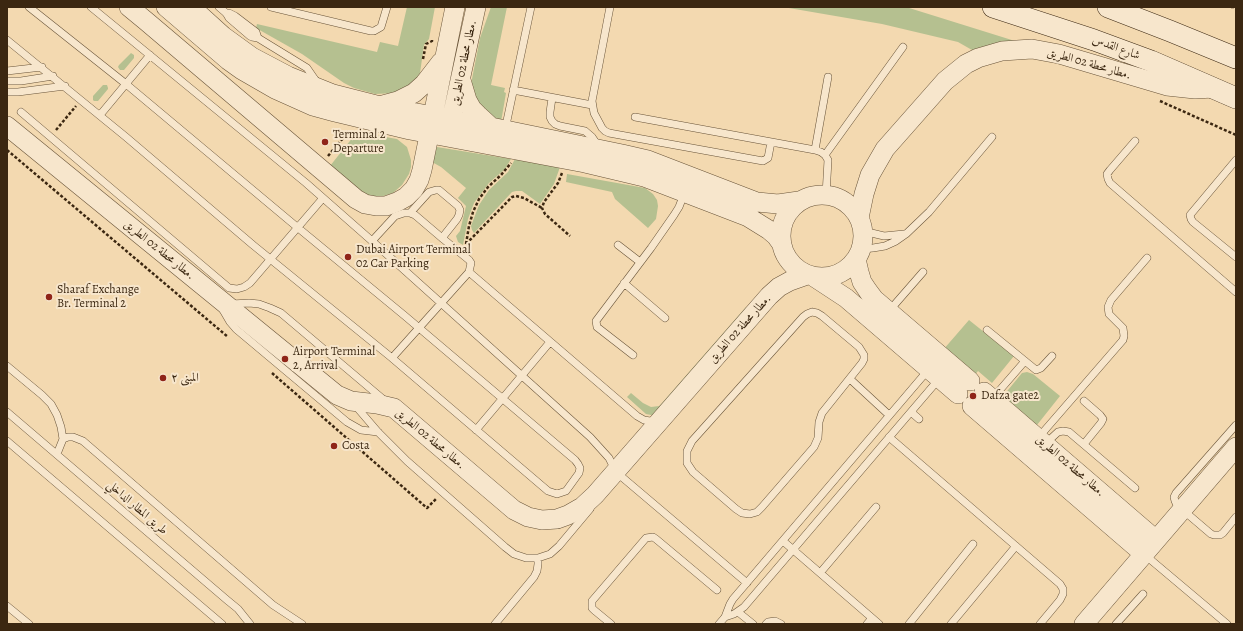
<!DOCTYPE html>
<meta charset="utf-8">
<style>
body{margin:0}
#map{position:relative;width:1243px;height:631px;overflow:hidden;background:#f3d9b0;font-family:Alegreya,serif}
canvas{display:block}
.frame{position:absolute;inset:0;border:8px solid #3b2711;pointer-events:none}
</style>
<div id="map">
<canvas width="1243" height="631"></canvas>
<div class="frame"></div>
</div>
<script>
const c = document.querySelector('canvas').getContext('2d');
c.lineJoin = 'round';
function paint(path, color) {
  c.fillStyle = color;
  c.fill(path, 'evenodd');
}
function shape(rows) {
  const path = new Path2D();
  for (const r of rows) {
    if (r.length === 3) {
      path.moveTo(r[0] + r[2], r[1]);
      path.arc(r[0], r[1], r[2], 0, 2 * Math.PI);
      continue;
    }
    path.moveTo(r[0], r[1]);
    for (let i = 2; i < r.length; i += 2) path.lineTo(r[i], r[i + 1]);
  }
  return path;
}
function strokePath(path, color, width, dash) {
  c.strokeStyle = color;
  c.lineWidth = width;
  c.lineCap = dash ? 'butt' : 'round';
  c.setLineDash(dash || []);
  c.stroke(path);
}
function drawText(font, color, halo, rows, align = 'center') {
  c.font = font + ' Alegreya,Amiri,serif';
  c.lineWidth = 4;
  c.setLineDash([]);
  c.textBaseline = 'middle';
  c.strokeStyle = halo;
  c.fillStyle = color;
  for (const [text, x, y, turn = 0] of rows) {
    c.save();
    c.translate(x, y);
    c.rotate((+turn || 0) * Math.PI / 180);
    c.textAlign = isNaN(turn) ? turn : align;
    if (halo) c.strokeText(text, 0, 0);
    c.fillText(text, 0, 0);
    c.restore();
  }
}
paint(shape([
 [407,7,435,7,429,39,424,45,420,73,414,83,396,93,375,94,354,88,344,83,302,54,256,28,257,24,377,52,380,42,398,46],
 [491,7,507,7,491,85,505,88,504,92,506,93,501,122,489,118,470,89,480,38],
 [783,7,906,7,1015,41,987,46,972,50,958,42,882,24],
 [131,53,134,55,134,58,124,70,120,70,118,67,119,65],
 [103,85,107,85,108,88,108,89,98,101,94,101,93,100,93,96],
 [357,132,397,139,407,147,411,160,411,167,409,174,402,185,393,193,380,197,366,195,360,191,330,166],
 [437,147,511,159,505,169,489,183,474,203,468,219,463,245,458,242,456,236,460,231,466,206,458,198,466,188,441,167,432,162],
 [515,159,560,167,554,184,540,204,522,191,516,191,512,192,474,233,472,230,471,226,479,205,489,190,508,172],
 [567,174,645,188,653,194,657,200,658,206,656,219,648,228,615,199,612,192,566,182],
 [746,307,752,311,656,416,646,414,627,397,631,393,643,403,651,407,659,406,662,403],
 [969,320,1014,356,992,383,978,371,974,376,943,350],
 [1027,372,1033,374,1060,396,1037,425,999,401,1022,373]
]), '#b5c090');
const service = shape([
 [91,7,306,183,372,241,590,437,609,458,616,472,747,583],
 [219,7,226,13,229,18,250,36,252,37,258,38,307,68,318,84],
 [271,7,371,31,374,31,381,27,387,7],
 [610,7,592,101,594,113,602,128,605,131,609,133,763,161,768,158,771,142],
 [226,13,229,13,235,16,256,32,258,38],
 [7,40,126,137,253,245,392,358,548,491,557,494,566,491,579,473,580,468,578,464,575,460,405,316,297,227,126,84,29,7],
 [7,71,42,67],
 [7,81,21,81,53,76],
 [513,90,592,105],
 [7,92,18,92,65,86],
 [552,98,550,112,550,117,552,121,555,124,560,126,585,131,592,137,598,146],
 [21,112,229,288,237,289,244,287,250,283,323,198],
 [100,115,150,55],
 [635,117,815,150,821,152,825,155,828,160,826,195],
 [505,130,531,7],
 [1135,141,1110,170,1107,174,1108,179,1110,183,1236,292],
 [815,150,828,77],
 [825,155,903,47],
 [1236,160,1190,215,1191,219,1193,222,1236,257],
 [410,213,429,192,436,190,439,190,458,206,460,210,459,215,457,219,442,238],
 [863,231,884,236,904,234],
 [372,241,395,216,404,213,410,213,415,215,442,238,469,260,471,263,469,272,392,358],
 [618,245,640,262],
 [861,249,873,248,885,246,896,241,906,234,929,212,992,137],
 [469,272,637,416,644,420,656,422],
 [624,283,665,318],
 [232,304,249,303,259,304,270,308,281,313,384,400],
 [223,310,230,322,236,329,347,422,361,430,378,432],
 [889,311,923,272],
 [812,312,817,313,822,316,859,347,864,355,864,359,862,363,822,413,819,422,818,438,814,447,762,507,757,512,750,514,742,513,736,509,693,472,687,463,687,451,692,441,803,317,807,314,812,312],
 [987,330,1036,370,1041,368,1052,356],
 [633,355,597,327,596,321,651,248,674,215,679,207,684,194],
 [7,366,42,395,51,404,57,415,61,427,63,439,57,454],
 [850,379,889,415],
 [992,399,1025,361],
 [354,404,378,432,407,461,505,547,514,554,526,558,538,558,550,554,559,546,590,509],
 [7,412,227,600,238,609,250,624],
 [911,412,919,419],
 [1236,425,1176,493,1174,497,1175,501,1177,505,1211,534,1214,535,1220,535,1223,533,1236,517],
 [476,430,550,342],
 [889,437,1060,584,1063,589,1063,594,1060,600,1040,624],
 [1038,438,1123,340,1124,336,1123,328,1109,314,1108,307,1111,300,1147,258],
 [63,439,68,437,73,437,83,441,273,605,302,624],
 [7,441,222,624],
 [1045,444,1058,432,1063,431,1069,432,1135,488],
 [1084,444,1101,423,1103,419,1100,415,1084,401],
 [783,541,879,624],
 [1145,555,1227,624],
 [820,573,876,507],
 [7,606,29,624],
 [738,612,753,624],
 [725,617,734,614,744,607,939,379],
 [495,624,534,577,537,571,538,564,538,558],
 [611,624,594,610,592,608,592,601,646,538,653,537,656,539,717,590],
 [719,624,725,617,730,604,733,599,929,369],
 [766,624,768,622,775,621,781,624],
 [867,624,872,618],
 [909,624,973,544],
 [951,624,1016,546],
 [1116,624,1143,594]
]);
const tertiary = shape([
 [129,7,146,21,356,199,365,204,376,206,386,206,397,202,406,197,414,189,419,180,422,170,455,7],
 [166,7,228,60,242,70,275,89,313,106,335,112,410,130,585,163,644,177,748,217,769,230,776,236,781,243],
 [191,7,223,36,252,57,288,76,333,94,380,106,491,127,622,154,648,160,757,202,778,204,799,201],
 [461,80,467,100,472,109,478,115,491,127],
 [383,105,398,101,414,93,424,84,441,62],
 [7,126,337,395,351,401,377,404,394,408,514,510,528,517,542,520,557,519,568,515,582,507,595,495,769,296,779,287,790,281,807,275],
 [449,131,476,7],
 [822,236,41],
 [859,218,864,194,870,175,885,149,945,81,966,64,978,58,1002,51,1032,49,1059,54,1167,86,1195,89,1214,88],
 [856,259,859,272,862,282,868,291,874,299,970,381],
 [814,277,846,298,958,394],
 [984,392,1156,540],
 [972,406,1144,554],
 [1084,624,1236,447]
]);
const secondary = shape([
 [993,7,1094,40,1151,61,1236,98],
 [1108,7,1170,31,1236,58]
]);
strokePath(service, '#695439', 8);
strokePath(tertiary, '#695439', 20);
strokePath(secondary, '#3b2711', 22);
strokePath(shape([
 [1231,7,1236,7],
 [423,59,426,44,432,41,432,39],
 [1160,101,1236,135],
 [56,130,76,106],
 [7,150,228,337],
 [328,156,349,131],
 [562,173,558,183,544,202,542,208,545,214,570,236],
 [466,244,469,226,473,212,479,199,488,187,501,175,511,163],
 [466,244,512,197,516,196,524,198,542,208],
 [272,373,427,508,436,499]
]), '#3b2711', 2.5, [3, 2]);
strokePath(service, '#f7e6cc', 7);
strokePath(tertiary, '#f7e6cc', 19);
strokePath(secondary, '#f7e6cc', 21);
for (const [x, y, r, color] of [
 [325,142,4,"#8f2418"],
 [348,257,4,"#8f2418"],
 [49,297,4,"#8f2418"],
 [285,359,4,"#8f2418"],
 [163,378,4,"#8f2418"],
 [973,396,4,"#8f2418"],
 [334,446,4,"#8f2418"]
]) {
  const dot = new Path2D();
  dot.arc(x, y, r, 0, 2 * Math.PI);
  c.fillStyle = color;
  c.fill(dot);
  strokePath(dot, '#f7e6cc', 1.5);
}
drawText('12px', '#3b2711', '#f7e6cc', [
 ["شارع القدس",1116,48,20],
 ["مطار محطة 02 الطريق.",464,63,-78],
 ["مطار محطة 02 الطريق.",1089,64,16],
 ["مطار محطة 02 الطريق.",159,250,39],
 ["مطار محطة 02 الطريق.",740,329,-48],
 ["مطار محطة 02 الطريق.",430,439,40],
 ["مطار محطة 02 الطريق.",1070,466,41],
 ["طريق المطار الداخلي",137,508,41]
]);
drawText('12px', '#3b2711', '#f7e6cc', [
 ["Terminal 2",333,135],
 ["Departure",333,149],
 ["Dubai Airport Terminal",356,250],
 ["02 Car Parking",356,264],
 ["Sharaf Exchange",57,290],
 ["Br. Terminal 2",57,304],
 ["Airport Terminal",293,352],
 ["2, Arrival",293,366],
 ["المبنى ٢",171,378],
 ["Dafza gate2",981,396],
 ["Costa",342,446]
], 'left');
</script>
